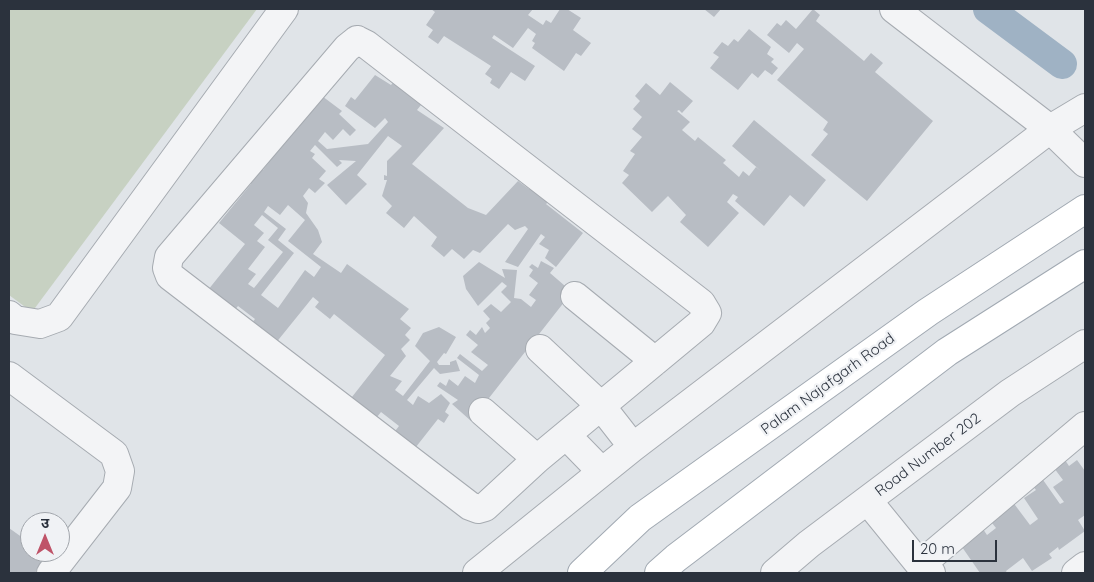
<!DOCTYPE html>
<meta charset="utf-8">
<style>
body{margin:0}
#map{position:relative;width:1094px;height:582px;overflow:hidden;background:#e0e4e8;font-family:Quicksand,"Noto Sans Devanagari",sans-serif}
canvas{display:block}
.frame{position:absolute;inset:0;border:10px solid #2b323d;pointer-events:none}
.north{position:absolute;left:20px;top:512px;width:50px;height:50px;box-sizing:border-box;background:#f0f2f5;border:1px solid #a1a5ab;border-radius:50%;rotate:0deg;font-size:14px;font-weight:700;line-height:20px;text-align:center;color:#2b323d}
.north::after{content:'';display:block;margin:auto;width:18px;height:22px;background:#bf5368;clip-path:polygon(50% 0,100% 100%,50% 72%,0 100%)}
.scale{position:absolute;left:912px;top:540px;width:85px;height:22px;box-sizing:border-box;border:2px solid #2b323d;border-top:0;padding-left:6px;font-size:15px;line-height:18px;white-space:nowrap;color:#2b323d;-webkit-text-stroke:4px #f0f2f5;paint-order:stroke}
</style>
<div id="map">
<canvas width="1094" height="582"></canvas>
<div class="frame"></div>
<div class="north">उ</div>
<div class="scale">20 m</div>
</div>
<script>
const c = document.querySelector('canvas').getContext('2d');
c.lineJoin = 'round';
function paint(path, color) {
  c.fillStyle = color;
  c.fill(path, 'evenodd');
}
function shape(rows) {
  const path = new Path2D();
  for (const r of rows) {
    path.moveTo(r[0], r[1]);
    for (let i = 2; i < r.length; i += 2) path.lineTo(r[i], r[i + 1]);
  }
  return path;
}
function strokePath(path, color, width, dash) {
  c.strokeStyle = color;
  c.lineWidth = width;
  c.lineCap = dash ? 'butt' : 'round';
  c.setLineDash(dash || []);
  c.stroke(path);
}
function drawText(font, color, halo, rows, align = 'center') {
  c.font = font + ' Quicksand,sans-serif';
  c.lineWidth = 4.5;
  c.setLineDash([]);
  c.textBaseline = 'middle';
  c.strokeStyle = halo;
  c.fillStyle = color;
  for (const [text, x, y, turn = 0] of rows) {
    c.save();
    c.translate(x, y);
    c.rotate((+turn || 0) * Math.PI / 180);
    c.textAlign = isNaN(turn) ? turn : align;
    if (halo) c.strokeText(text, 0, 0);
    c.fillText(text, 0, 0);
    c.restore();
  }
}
paint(shape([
 [9,9,257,9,32,312,9,295]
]), '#c7d1c2');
strokePath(shape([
 [988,9,1062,64]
]), '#9fb2c4', 30);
paint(shape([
 [431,9,533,9,528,15,543,25,546,20,551,23,560,9,567,9,581,18,573,30,591,43,581,56,576,53,564,71,532,48,535,43,532,41,536,34,528,28,513,48,494,35,492,38,535,66,525,81,511,72,499,89,490,83,492,79,485,74,491,66,444,36,438,44,428,37,433,30,426,25,435,12],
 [704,9,721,9,714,17],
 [813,9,820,15,816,21,864,61,871,53,883,63,875,72,933,121,867,201,811,155,828,134,823,130,828,122,777,80,804,49,797,43,789,53,767,35,777,23,781,26,786,20,796,29],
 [749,29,771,47,767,54,774,59,771,62,778,68,772,75,765,70,758,78,752,73,738,90,710,68,719,57,713,53,722,42,728,46,734,39,738,42],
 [375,75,391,85,397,78,425,100,417,110,444,128,412,164,468,208,486,215,518,181,529,189,535,183,555,196,546,204,583,233,556,267,545,258,549,250,539,244,545,237,541,234,518,267,505,262,528,229,525,226,515,230,508,224,480,253,473,250,464,259,452,249,444,257,431,246,437,237,414,216,404,228,386,213,392,206,382,196,387,180,384,180,384,175,387,176,387,161,402,146,388,136,357,175,367,184,346,205,327,185,356,161,339,160,342,163,337,167,315,145,310,151,315,154,312,158,326,171,319,179,325,183,315,193,309,188,303,196,308,203,306,213,318,230,322,242,313,254,341,273,347,264,409,309,400,319,411,328,405,335,410,340,401,349,406,356,390,376,402,381,395,390,403,396,430,361,415,346,423,333,439,327,456,337,446,354,444,353,437,362,439,365,450,365,450,362,456,360,460,371,440,374,434,368,407,400,413,405,418,396,429,403,441,394,450,403,445,412,449,415,444,423,438,419,412,452,392,435,399,426,381,412,373,422,348,402,385,355,334,314,330,319,315,307,319,302,313,297,275,344,251,324,255,319,238,306,234,311,208,290,245,244,219,223,251,184,248,180,259,166,263,170,279,149,273,144,322,96,342,111,339,114,356,130,350,136,343,129,333,140,325,132,318,141,327,149,368,144,388,122,385,118,375,128,345,106,351,97,355,100],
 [288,205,305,220,288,241,321,267,314,277,305,270,278,308,261,295,294,253,278,240,286,229,264,212,268,206,280,215],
 [262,215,278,228,268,240,283,252,254,288,248,284,256,274,248,269,265,247,257,241,264,233,254,225],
 [670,82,693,101,682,113,679,110,677,111,690,122,682,130,695,141,698,137,726,160,723,163,739,177,743,171,749,176,756,167,761,171,732,146,754,120,826,180,804,207,790,195,764,226,735,201,738,197,733,194,727,202,739,213,708,247,680,222,686,215,668,196,652,212,622,183,629,175,623,171,635,154,630,151,642,137,632,129,642,117,633,109,640,101,635,96,646,83,660,95],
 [541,261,554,268,550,273,572,292,471,421,452,404,458,400,437,386,440,382,446,386,449,379,458,386,465,376,475,383,479,375,457,358,460,354,482,371,488,365,471,352,478,345,466,335,470,330,476,335,482,327,485,333,490,328,486,323,490,319,483,311,491,304,501,312,511,302,501,292,507,286,502,282,478,306,466,289,463,276,479,262,505,278,502,269,517,270,514,298,521,299,531,307,536,300,529,295,538,283,529,276,533,270,529,267,532,264,538,268],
 [1065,460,1069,466,1077,460,1085,471,1085,515,1078,520,1085,531,1059,550,1058,547,1049,554,1052,558,1032,571,1023,558,1006,571,1007,573,980,573,962,547,972,540,965,529,977,520,987,535,996,528,988,518,1012,501,1030,525,1038,519,1024,498,1036,490,1031,484,1041,477,1060,504,1064,502,1053,487,1063,480,1054,468],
 [9,528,30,543,30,552,43,552,47,555,35,573,9,573]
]), '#b8bdc4');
const minor = shape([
 [894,9,1050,129,1085,163],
 [357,40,367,45,701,303,707,313,701,323,537,459,485,507,478,509,470,506,170,276,167,268,169,257,347,48,357,40],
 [575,296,655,361],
 [9,315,15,320,40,324,59,317,284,9],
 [540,349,601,406,633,447],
 [9,376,114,454,120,471,117,488,51,573],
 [483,412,537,459],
 [566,435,602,472],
 [868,501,920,565,931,573],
 [920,565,1085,426],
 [477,573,633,447,1050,129,1085,108],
 [775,573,809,544,1010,393,1085,344],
 [1076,573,1085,566]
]);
const major = shape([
 [582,573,640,518,928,312,1085,209],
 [659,573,676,558,947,352,1085,264]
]);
strokePath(minor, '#a6abb1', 30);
strokePath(major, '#a1a9b2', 30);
strokePath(minor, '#f3f4f6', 28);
strokePath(major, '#fff', 28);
drawText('15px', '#2b323d', '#f0f2f5', [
 ["Palam Najafgarh Road",828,384,-36],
 ["Road Number 202",928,455,-37]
]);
</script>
